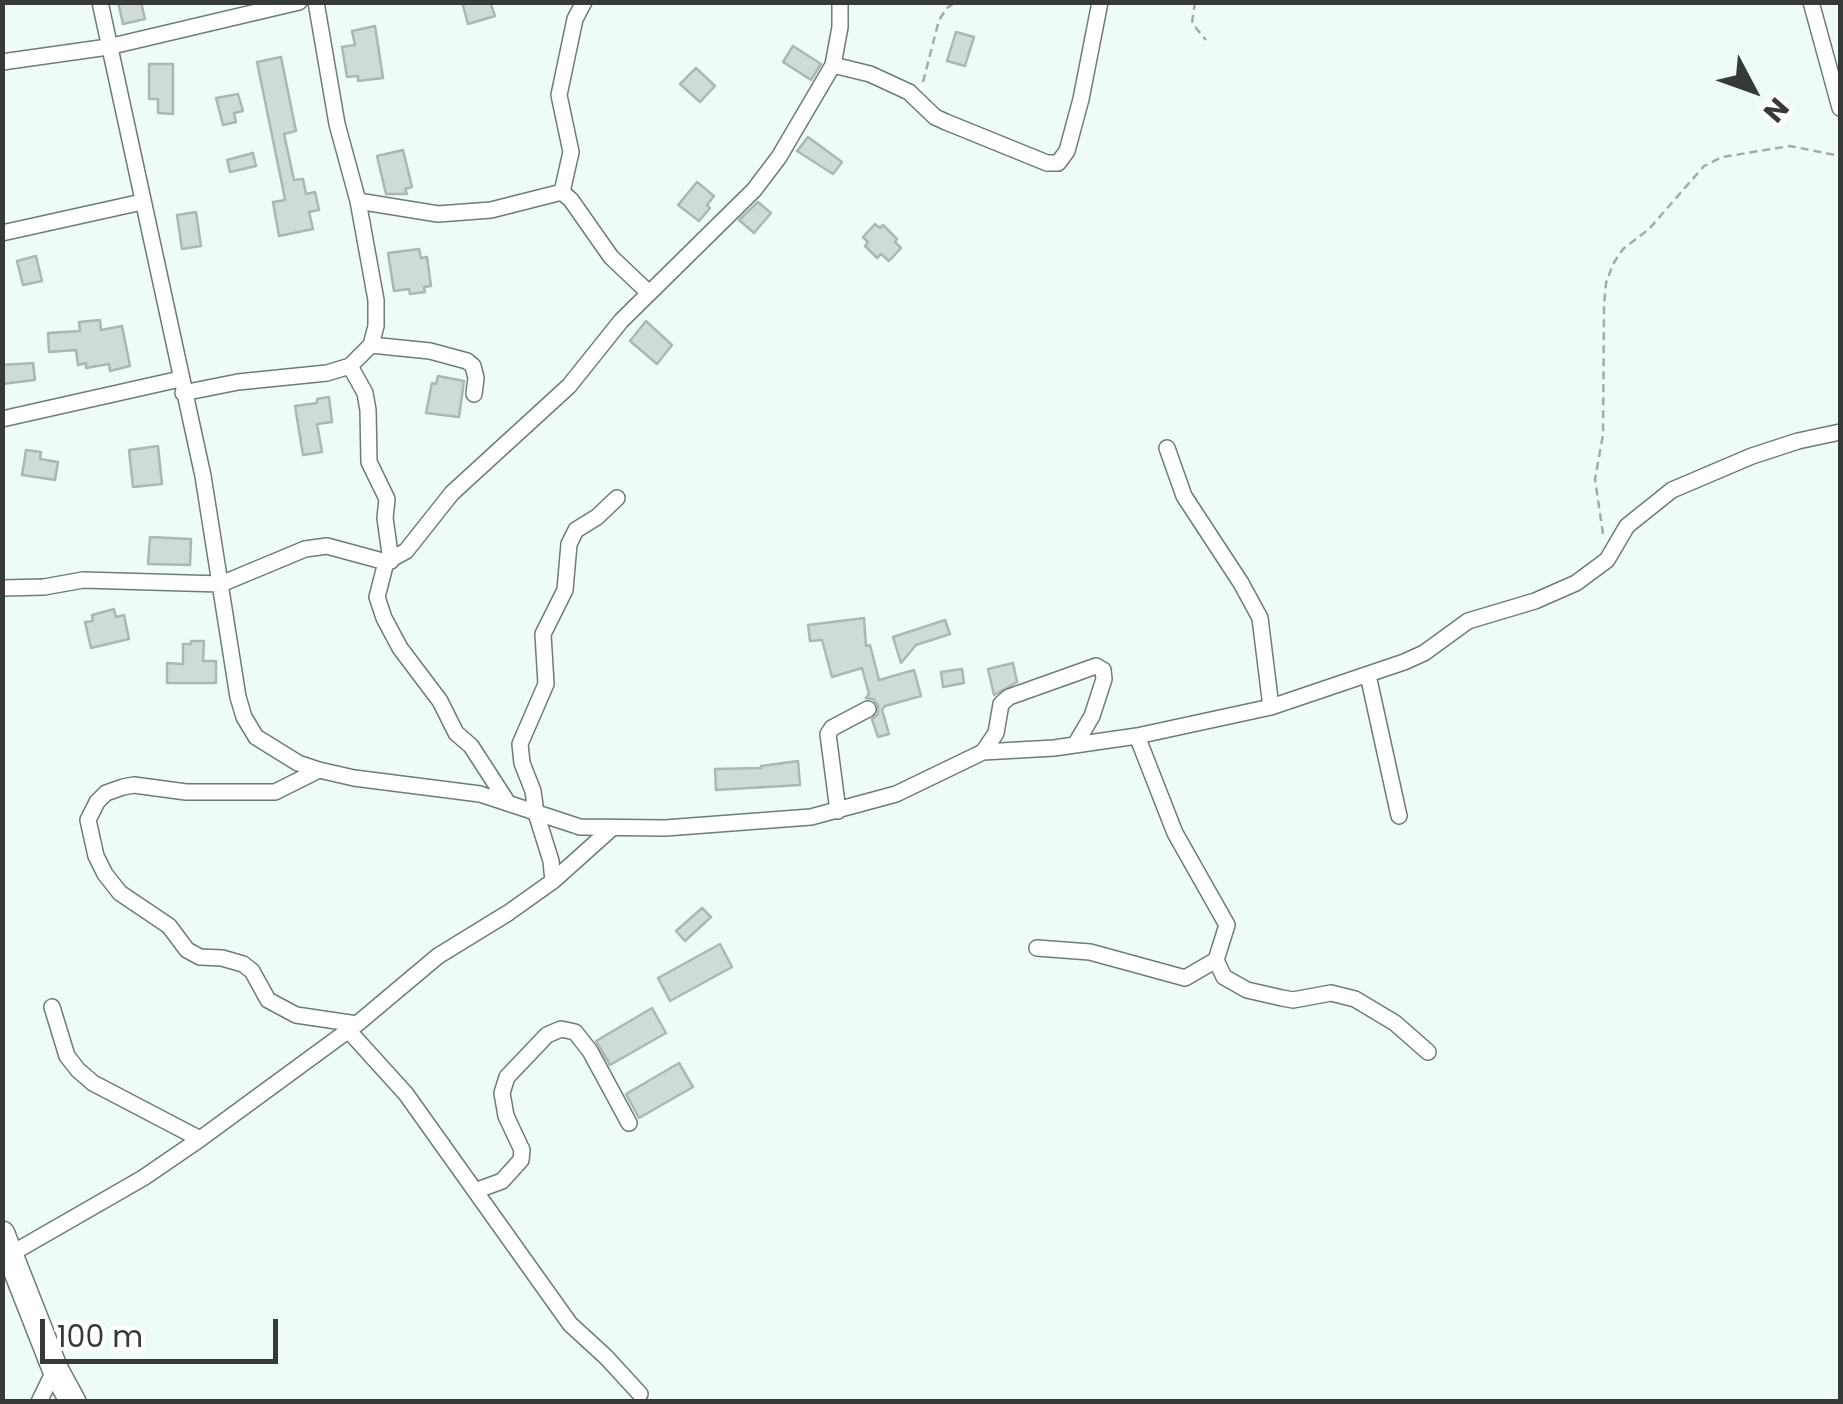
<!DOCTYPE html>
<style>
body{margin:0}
#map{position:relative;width:1843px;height:1404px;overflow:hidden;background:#eefbf8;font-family:Poppins,sans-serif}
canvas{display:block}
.frame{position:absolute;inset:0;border:5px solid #353a39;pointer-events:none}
.north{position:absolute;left:1703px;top:40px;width:100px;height:100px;-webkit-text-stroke:8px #fff;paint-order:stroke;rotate:131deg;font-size:28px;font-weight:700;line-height:40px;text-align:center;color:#353a39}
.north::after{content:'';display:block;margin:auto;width:35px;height:45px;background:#353a39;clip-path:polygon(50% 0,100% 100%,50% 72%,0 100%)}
.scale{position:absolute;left:40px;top:1319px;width:238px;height:45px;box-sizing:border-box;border:5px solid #353a39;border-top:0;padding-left:12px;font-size:30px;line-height:35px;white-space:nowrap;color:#353a39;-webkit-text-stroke:8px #fff;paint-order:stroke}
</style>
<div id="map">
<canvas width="1843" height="1404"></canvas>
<div class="frame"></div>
<div class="north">N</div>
<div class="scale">100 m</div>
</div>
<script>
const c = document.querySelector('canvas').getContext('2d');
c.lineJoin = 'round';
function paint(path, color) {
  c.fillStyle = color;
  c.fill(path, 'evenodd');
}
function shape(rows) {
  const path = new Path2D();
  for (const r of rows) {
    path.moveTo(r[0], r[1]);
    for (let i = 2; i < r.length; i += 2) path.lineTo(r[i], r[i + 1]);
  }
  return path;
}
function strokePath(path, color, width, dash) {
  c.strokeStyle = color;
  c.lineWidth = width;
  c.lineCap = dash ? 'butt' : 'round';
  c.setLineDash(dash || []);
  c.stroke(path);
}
const building = shape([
 [118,2,141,2,145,19,123,24,118,2],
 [462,2,490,2,495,16,468,24,462,2],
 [375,26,383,78,358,81,358,76,347,77,342,47,355,45,352,31,375,26],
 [956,32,974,37,965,66,947,61,956,32],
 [793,46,821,64,811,80,783,62,793,46],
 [281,57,296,131,284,134,294,180,303,179,306,194,315,192,319,210,309,212,313,229,279,236,273,202,285,200,283,189,257,62,281,57],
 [149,64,173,64,173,114,158,113,158,99,149,99,149,64],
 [696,68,715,86,700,102,680,84,696,68],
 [238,94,243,111,234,113,236,122,223,125,216,98,238,94],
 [808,137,842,162,833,174,797,151,808,137],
 [403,150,412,187,405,189,407,194,386,194,377,156,403,150],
 [253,153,256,166,230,172,227,160,253,153],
 [697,182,714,196,707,205,710,208,699,221,678,205,697,182],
 [758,202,771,213,754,233,739,220,758,202],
 [196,212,201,246,182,249,177,215,196,212],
 [875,224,880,228,883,225,897,239,895,242,901,248,889,261,881,254,877,258,865,246,868,242,863,237,875,224],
 [419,249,421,258,427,257,431,286,424,287,425,292,410,294,409,289,394,291,388,253,419,249],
 [36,256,42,281,23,285,17,261,36,256],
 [100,320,101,330,122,326,130,366,110,371,109,364,86,368,86,363,78,365,76,350,49,352,48,333,80,331,79,322,100,320],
 [646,321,672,345,657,364,630,341,646,321],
 [33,363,35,380,2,384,2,365,33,363],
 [438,376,464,381,459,417,426,413,432,383,436,384,438,376],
 [329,397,332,422,317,424,322,452,303,455,295,406,317,403,317,399,329,397],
 [158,446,162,484,133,487,129,450,158,446],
 [26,450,41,452,40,459,58,462,55,480,22,475,26,450],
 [150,537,191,539,190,565,148,564,150,537],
 [114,609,116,617,124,615,129,639,91,648,85,622,93,621,92,615,114,609],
 [864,618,866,646,870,645,879,680,914,670,921,696,885,706,882,710,889,734,878,737,872,719,878,714,878,705,873,699,866,698,869,694,862,668,832,677,822,640,810,641,808,625,864,618],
 [945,620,950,634,916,645,901,663,893,637,945,620],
 [191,641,204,641,203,661,216,661,216,683,167,683,167,663,183,664,183,644,191,644,191,641],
 [1013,663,1017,682,994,695,988,669,1013,663],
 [962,669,964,683,943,687,941,672,962,669],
 [798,761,800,785,716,790,715,769,761,768,761,766,798,761],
 [702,908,711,917,685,941,676,931,702,908],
 [720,944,732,967,670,1001,658,978,720,944],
 [652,1008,666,1033,610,1065,596,1041,652,1008],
 [679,1063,693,1087,639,1118,626,1094,679,1063]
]);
paint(building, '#cedbd8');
strokePath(building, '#abb7b5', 2.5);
const minor = shape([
 [100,2,203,476,238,697,244,717,256,737,298,763,319,770,354,778,480,794,580,827,665,828,811,817,896,794,983,752,1054,748,1137,736,1271,707,1404,662,1424,653,1468,621,1535,601,1576,583,1607,560,1627,526,1672,490,1752,456,1798,441,1840,432],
 [1811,2,1840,108],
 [2,62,108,47,299,2],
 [833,65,870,74,909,92,935,117,946,122,1047,163,1058,163,1067,151,1081,99,1100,2],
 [562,192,571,152,559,95,575,19,584,2],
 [358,201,438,214,491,210,562,192,571,200,611,257,649,293],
 [2,233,142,202],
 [371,345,430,351,467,361,473,366,476,378,474,394],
 [350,366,365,393,368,410,369,462,387,499,385,518,391,561],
 [183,393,238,382,327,373,350,366,371,345,376,326,376,300,358,201,337,124,316,2],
 [2,419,180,379],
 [1167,448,1184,496,1241,583,1260,618,1271,707],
 [386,562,377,597,384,618,400,648,440,701,456,733,471,746,506,800],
 [2,588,44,587,83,580,221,584,305,549,327,546,386,562,406,551,452,493,569,386,621,321,754,190,779,157,833,65,840,27,840,2],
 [1368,675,1399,816],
 [1137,736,1175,833,1227,925,1216,960,1224,977,1247,990,1282,998,1293,1000,1331,993,1355,999,1395,1023,1428,1052],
 [983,752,996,733,1001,704,1009,697,1096,666,1103,670,1104,679,1092,716,1075,745],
 [319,770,275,792,186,792,134,785,123,787,106,793,97,802,88,820,96,856,105,874,120,893,169,926,187,950,200,957,222,958,243,964,252,971,268,1000,296,1015,357,1024],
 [838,811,828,734,832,728,868,709],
 [553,881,551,861,536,813,533,791,522,763,520,744,546,684,543,634,565,590,569,544,576,530,597,517,617,498],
 [1037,948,1090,952,1185,978,1216,960],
 [52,1007,67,1056,78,1070,93,1083,200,1139],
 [348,1030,406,1094,570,1324,606,1357,640,1394],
 [475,1191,502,1181,521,1160,522,1150,506,1116,502,1093,507,1077,547,1035,561,1029,575,1032,590,1051,629,1123],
 [9,1255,143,1178,200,1139,357,1024,438,956,508,913,553,881,611,829],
 [39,1402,55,1369]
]);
const trunk = shape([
 [2,1234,55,1369,73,1402]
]);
strokePath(minor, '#6f7b78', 18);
strokePath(trunk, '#6f7b78', 28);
strokePath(shape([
 [1195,2,1192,23,1206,40],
 [923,82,939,20,947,8,956,2],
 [1603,534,1595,479,1603,435,1604,305,1606,283,1613,264,1623,249,1649,229,1704,166,1722,157,1790,146,1840,156]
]), '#a2acaa', 2.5, [8, 5]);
strokePath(minor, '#fff', 15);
strokePath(trunk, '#fff', 25);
</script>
